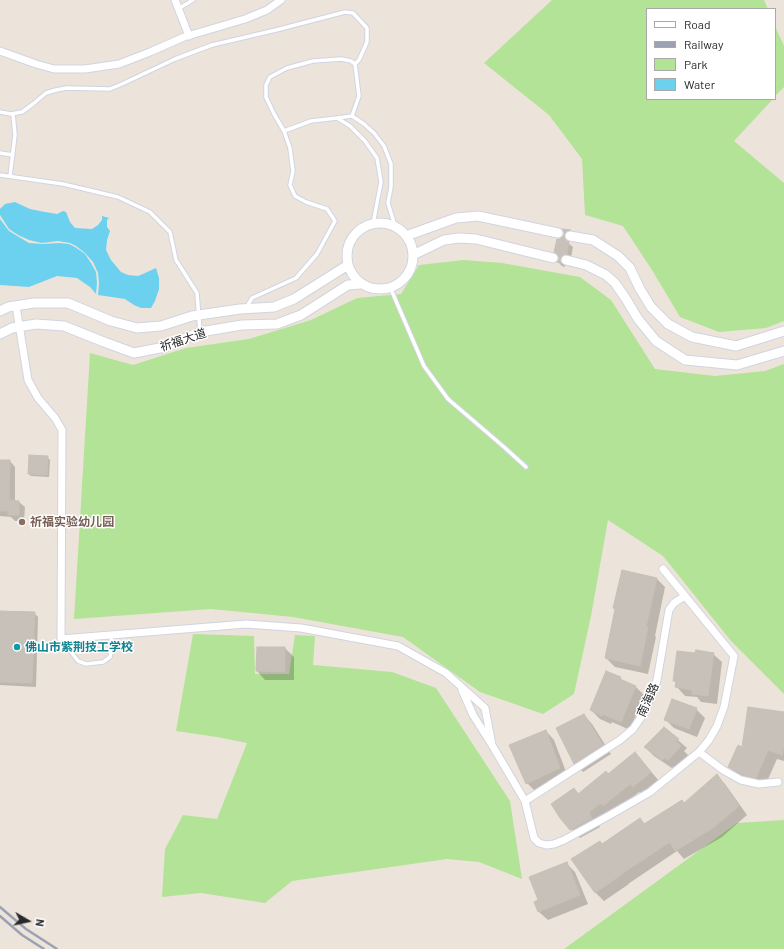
<!DOCTYPE html>
<meta charset="utf-8">
<style>
body{margin:0}
#map{position:relative;width:784px;height:949px;overflow:hidden;background:#ece4db;font-family:Barlow,sans-serif}
canvas{display:block}
.legend{position:absolute;left:646px;top:8px;width:130px;height:92px;box-sizing:border-box;background:#fff;border:1px solid #a9a9a9;margin:0;padding:5px 7px;list-style:none;font-size:12px;color:#292929}
.legend li{display:flex;align-items:center;gap:8px;height:20px}
.legend b{width:20px;border:1px solid #a9a9a9}
.north{position:absolute;left:8px;top:901px;width:40px;height:40px;-webkit-text-stroke:3px #fff;paint-order:stroke;rotate:99deg;font-size:11px;font-weight:700;line-height:16px;text-align:center;color:#292929}
.north::after{content:'';display:block;margin:auto;width:14px;height:18px;background:#292929;clip-path:polygon(50% 0,100% 100%,50% 72%,0 100%)}
</style>
<div id="map">
<canvas width="784" height="949"></canvas>
<ul class="legend">
<li><b style="height:5px;background:#fff"></b>Road</li>
<li><b style="height:5px;background:#9da1b4"></b>Railway</li>
<li><b style="height:11px;background:#b3e396"></b>Park</li>
<li><b style="height:11px;background:#6cd1ef"></b>Water</li>
</ul>
<div class="north">N</div>
</div>
<script>
const c = document.querySelector('canvas').getContext('2d');
c.lineJoin = 'round';
function paint(path, color) {
  c.fillStyle = color;
  c.fill(path, 'evenodd');
}
function shape(rows) {
  const path = new Path2D();
  for (const r of rows) {
    if (r.length === 3) {
      path.moveTo(r[0] + r[2], r[1]);
      path.arc(r[0], r[1], r[2], 0, 2 * Math.PI);
      continue;
    }
    path.moveTo(r[0], r[1]);
    for (let i = 2; i < r.length; i += 2) path.lineTo(r[i], r[i + 1]);
  }
  return path;
}
function strokePath(path, color, width, dash) {
  c.strokeStyle = color;
  c.lineWidth = width;
  c.lineCap = dash ? 'butt' : 'round';
  c.setLineDash(dash || []);
  c.stroke(path);
}
function drawText(font, color, halo, rows, align = 'center') {
  c.font = font + ' Barlow,"Noto Sans SC",sans-serif';
  c.lineWidth = 3;
  c.setLineDash([]);
  c.textBaseline = 'middle';
  c.strokeStyle = halo;
  c.fillStyle = color;
  for (const [text, x, y, turn = 0] of rows) {
    c.save();
    c.translate(x, y);
    c.rotate((+turn || 0) * Math.PI / 180);
    c.textAlign = isNaN(turn) ? turn : align;
    if (halo) c.strokeText(text, 0, 0);
    c.fillText(text, 0, 0);
    c.restore();
  }
}
paint(shape([
 [552,0,764,0,768,9,647,9,647,99,773,99,734,141,784,183,784,321,766,328,719,332,680,317,652,270,623,226,585,215,582,159,549,115,484,63],
 [775,26,784,46,784,87,775,96],
 [464,260,502,263,580,277,611,300,655,369,715,376,765,371,784,364,784,694,731,641,663,556,608,520,591,616,574,694,543,714,480,692,403,637,293,617,211,609,74,619,90,353,133,365,186,348,249,339,311,320,357,298,401,294,419,265],
 [193,634,254,636,255,674,289,674,295,635,315,636,313,665,392,672,436,688,510,801,522,879,479,862,447,859,292,881,265,903,201,893,162,897,165,849,183,815,217,819,247,743,217,737,176,731],
 [784,820,784,949,564,949,737,823]
]), '#b3e396');
paint(shape([
 [15,202,30,209,45,212,57,214,63,211,66,212,70,222,75,228,92,229,98,225,102,220,102,216,109,218,107,220,107,227,110,231,107,240,106,250,111,260,121,272,128,275,138,276,145,273,156,268,159,278,159,289,155,301,151,308,141,308,134,305,125,299,98,295,99,283,98,273,93,262,85,253,76,246,70,243,58,241,42,243,29,240,18,235,9,229,0,215,0,209,5,204],
 [0,219,9,231,29,243,43,244,59,243,69,244,75,247,85,254,91,263,96,272,97,283,96,294,90,287,77,278,57,276,29,287,0,285]
]), '#6cd1ef');
paint(shape([
 [564,230,570,231,574,234,568,239,568,243,573,247,571,258,564,263,565,267,562,266,558,262,560,260,561,240,565,235],
 [47,457,50,460,49,477,31,476,29,474],
 [0,461,10,461,15,467,15,502,19,502,25,507,24,521,15,521,11,517,0,516],
 [657,579,665,587,655,636,656,637,648,674,615,667,606,658],
 [0,612,34,613,38,617,36,687,0,685],
 [258,648,285,648,294,657,294,680,265,680,257,671],
 [713,654,722,662,717,704,701,702,697,697,685,696,677,687,677,683,674,681],
 [620,678,624,682,635,686,644,695,630,730,612,722,611,724,600,719,591,710],
 [696,709,705,718,697,737,674,728,666,720],
 [784,713,784,761,777,759,765,786,738,776,729,767,743,748],
 [584,715,592,724,611,754,583,772,575,763],
 [664,728,687,748,684,751,689,756,678,768,675,766,672,768,654,756,645,747],
 [546,731,554,740,568,777,536,792,527,783],
 [635,753,643,762,659,781,642,795,639,792,612,814,597,821,600,827,580,838,571,829,574,789,579,794,608,775],
 [717,776,725,784,747,815,722,837,684,859,677,851,628,884,629,884,604,901,595,892,602,844,640,819,645,824,685,804],
 [566,863,575,872,588,904,548,920,539,912,539,900]
]), '#0003');
const building = shape([
 [562,229,571,230,568,231,564,235,565,238,569,242,567,254,562,256,560,258,561,263,557,262,559,260,559,257,557,254,554,252,557,239,560,239,564,235,564,232,562,229],
 [29,455,48,456,47,475,28,474,29,455],
 [0,460,10,460,9,500,19,501,19,515,8,515,8,511,0,511,0,460],
 [622,570,657,578,646,627,648,627,640,666,605,658,615,609,613,608,622,570],
 [0,611,35,612,32,683,0,682,0,611],
 [257,647,285,647,285,672,256,671,257,647],
 [696,650,714,653,708,696,692,694,692,690,675,687,676,681,673,681,677,651,695,653,696,650],
 [606,671,621,677,620,679,636,686,621,722,603,714,602,716,590,710,606,671],
 [672,699,697,708,689,729,664,720,672,699],
 [748,707,784,712,784,746,782,755,768,750,756,778,749,777,728,767,738,745,742,747,748,707],
 [584,714,603,745,574,764,556,728,584,714],
 [664,727,679,739,676,741,681,746,668,760,665,758,662,760,644,747,664,727],
 [546,730,560,768,526,784,509,745,546,730],
 [635,752,651,772,633,787,630,784,603,806,601,803,589,812,592,818,570,830,560,818,551,804,574,788,578,794,606,771,608,774,635,752],
 [717,774,739,806,713,828,675,851,670,842,620,875,621,875,595,893,571,859,600,841,602,844,640,818,644,824,682,800,684,803,717,774],
 [567,862,580,895,538,912,534,902,538,900,537,897,529,877,567,862]
]);
paint(building, '#c7c1ba');
strokePath(building, '#c7c0b4', 1);
const service = shape([
 [178,9,193,0],
 [0,112,11,114,22,112,33,104,46,93,56,90,67,88,110,89,122,84,175,59,212,45,276,30,345,12,353,13,367,28,367,42,359,60,355,64],
 [337,118,350,126,365,141,377,158,381,182,373,224],
 [284,131,311,121,337,118,352,116,364,124,374,133,384,146,391,164,391,187,388,203,395,226],
 [0,153,13,155],
 [0,175,63,184,118,197,150,212,170,232,176,260,197,293,200,331],
 [10,176,15,135,13,114],
 [390,287,424,366,448,399,504,447,526,467],
 [246,308,252,298,296,278,317,254,335,221,327,209,306,202,295,196,290,185,293,171,290,148,284,131,274,114,266,97,266,85,270,77,287,68,313,61,341,59,351,61,355,64,359,96,352,116],
 [62,640,78,661,86,664,103,662,110,657,112,649,111,635]
]);
const minor = shape([
 [175,0,189,36],
 [0,51,36,64,54,69,85,69,119,64,150,52,184,37,245,19,267,10,281,0],
 [16,306,28,380,38,398,55,418,62,430,61,639,246,624,301,628,398,646,446,673,485,708,492,745],
 [462,690,473,715,492,745,525,801,534,838,539,843,546,845,554,844,564,840,610,815,650,792,699,752,709,740,717,726,724,707,734,656,663,569],
 [699,752,723,770,741,780,759,784,778,782],
 [525,801,620,740,633,729,644,713,652,694,657,680,669,610,674,603,685,596]
]);
const tertiary = shape([
 [380,256,33],
 [406,236,456,218,478,216,558,233],
 [570,236,593,240,618,256,630,268,640,289,651,307,668,324,692,337,736,346,784,331],
 [413,255,444,240,459,238,476,239,553,258],
 [566,260,586,265,606,275,615,283,626,299,638,319,656,341,685,360,737,365,784,351],
 [0,311,8,307,34,303,68,303,111,321,137,328,161,326,192,316,240,309,274,307,294,299,348,265],
 [0,334,12,328,36,324,64,326,104,342,134,353,165,347,200,332,242,325,277,324,301,315,348,285,361,284]
]);
strokePath(service, '#d0d4e2', 5.5);
strokePath(minor, '#d0d4e2', 9);
strokePath(tertiary, '#d0d4e2', 11);
strokePath(service, '#fff', 3.5);
strokePath(minor, '#fff', 7);
strokePath(tertiary, '#fff', 9);
strokePath(shape([
 [0,907,26,929,57,949],
 [0,916,22,935,44,949]
]), '#9da1b4', 2.5);
for (const [x, y, r, color] of [
 [22,522,4,"#8d6e63"],
 [17,647,4,"#0f9aa8"]
]) {
  const dot = new Path2D();
  dot.arc(x, y, r, 0, 2 * Math.PI);
  c.fillStyle = color;
  c.fill(dot);
  strokePath(dot, '#fff', 1.5);
}
drawText('12px', '#292929', '#fff', [
 ["祈福大道",183,340,-18],
 ["南海路",648,700,-66]
]);
drawText('bold 12px', '#785e54', '#fff', [
 ["祈福实验幼儿园",30,522]
], 'left');
drawText('bold 12px', '#0d838f', '#fff', [
 ["佛山市紫荆技工学校",25,647]
], 'left');
</script>
